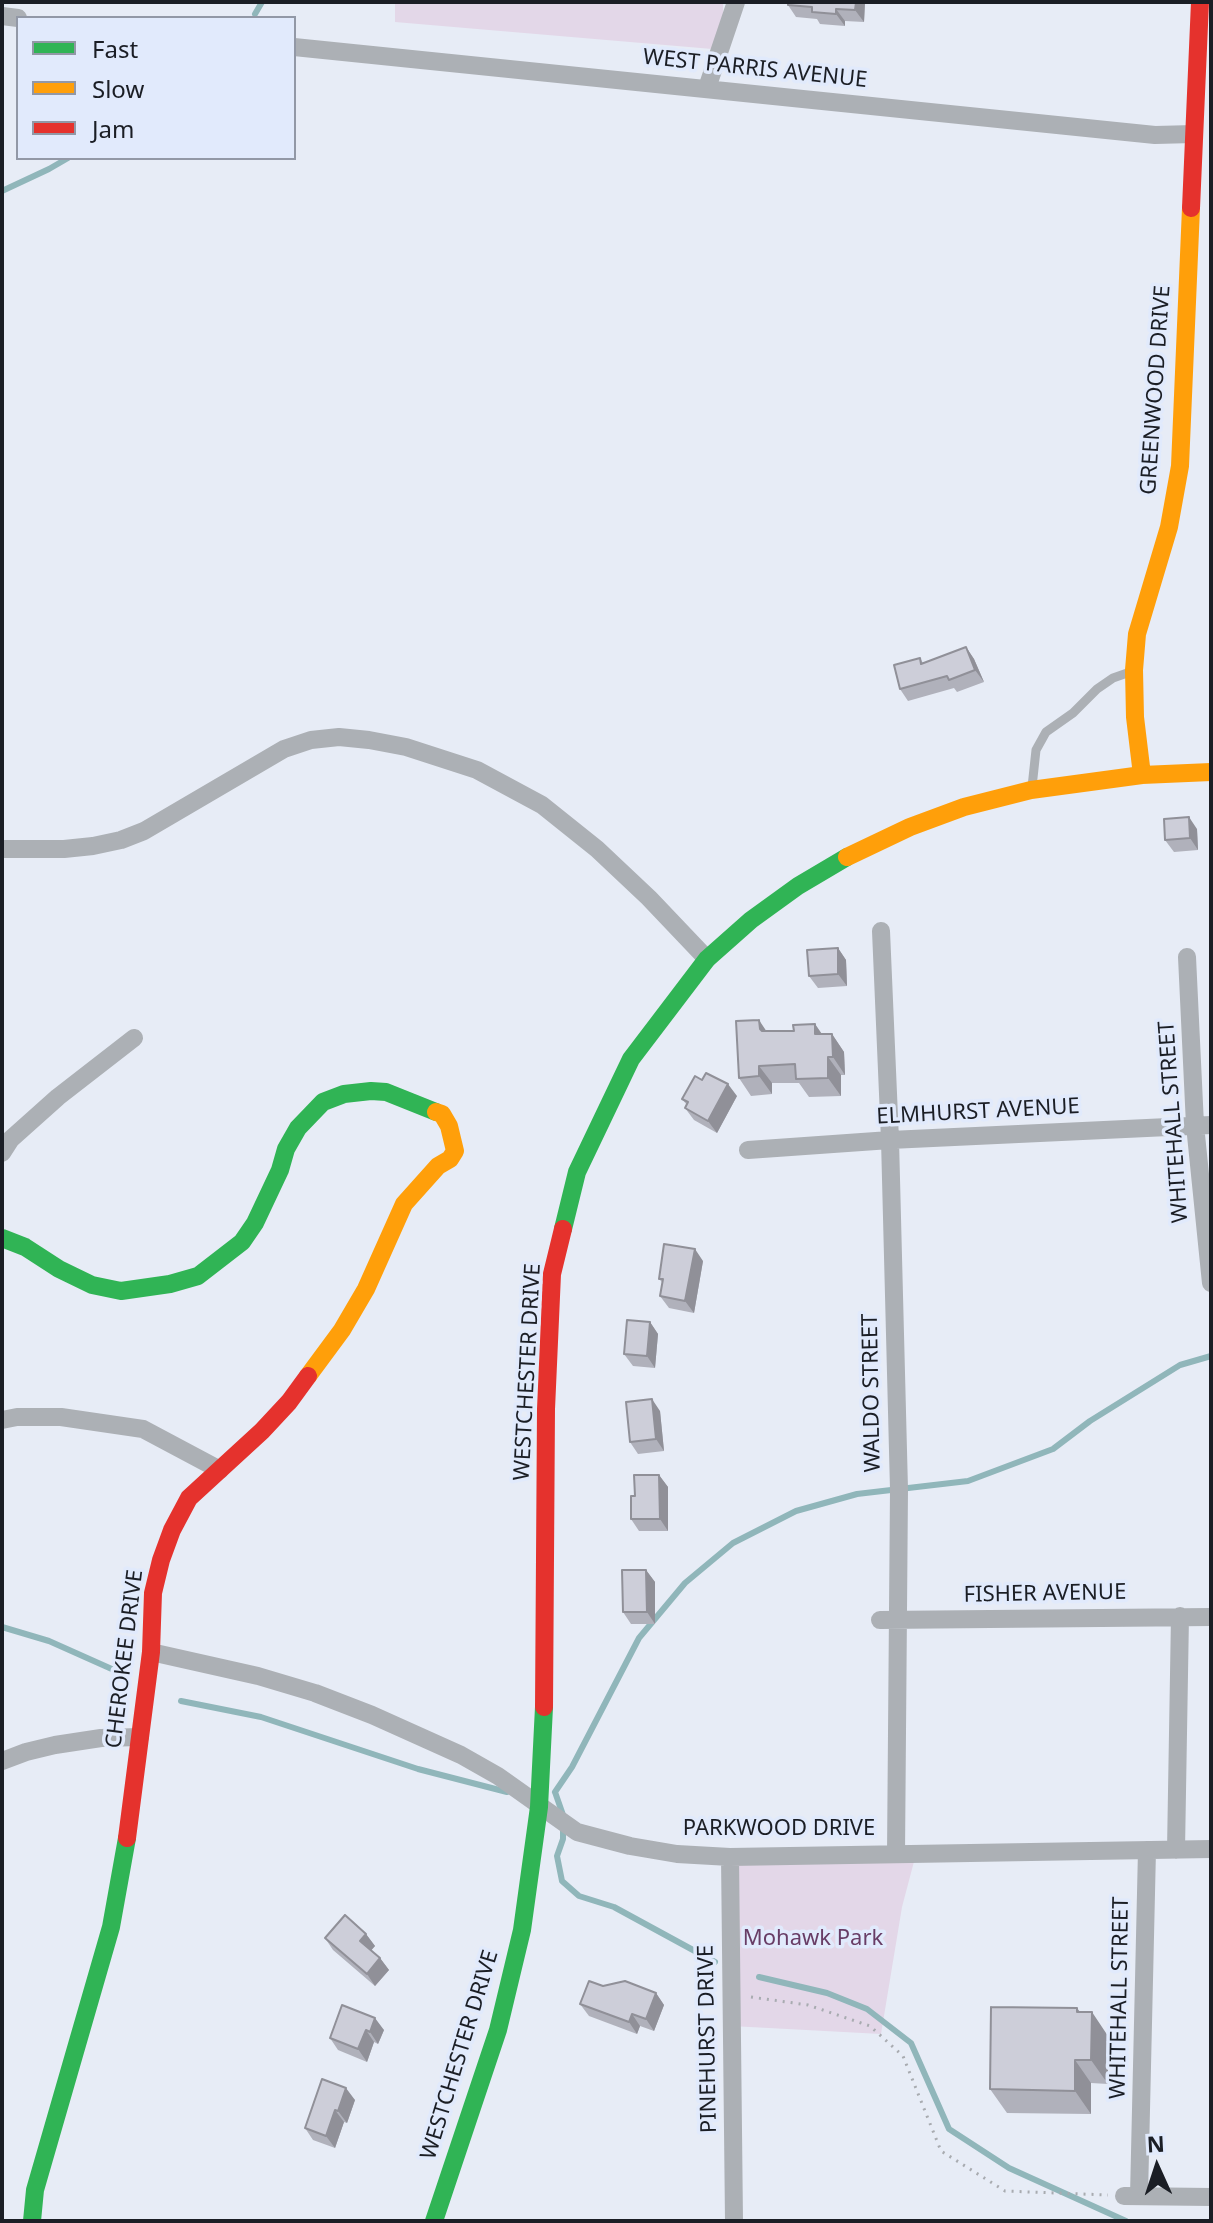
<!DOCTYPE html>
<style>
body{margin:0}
#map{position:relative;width:1213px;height:2223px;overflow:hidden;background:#e7ecf6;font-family:"Noto Sans",sans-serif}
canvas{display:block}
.frame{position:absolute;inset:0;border:4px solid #1b1e25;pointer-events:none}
.legend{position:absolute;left:16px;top:16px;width:280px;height:144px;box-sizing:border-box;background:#e1eafc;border:2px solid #9298a6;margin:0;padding:10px 14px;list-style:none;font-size:24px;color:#1b1e25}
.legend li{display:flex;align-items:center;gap:16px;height:40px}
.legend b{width:40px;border:2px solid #9298a6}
.north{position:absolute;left:1117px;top:2127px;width:80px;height:80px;-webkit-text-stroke:6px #e1eafc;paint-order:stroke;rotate:357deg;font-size:22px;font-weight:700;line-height:32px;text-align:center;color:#1b1e25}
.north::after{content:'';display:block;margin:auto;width:28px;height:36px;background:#1b1e25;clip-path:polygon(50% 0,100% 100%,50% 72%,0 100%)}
</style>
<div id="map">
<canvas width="1213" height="2223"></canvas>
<div class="frame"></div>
<ul class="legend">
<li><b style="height:10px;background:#30b455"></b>Fast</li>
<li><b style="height:10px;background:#ff9f0a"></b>Slow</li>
<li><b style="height:10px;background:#e5322d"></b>Jam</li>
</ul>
<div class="north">N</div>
</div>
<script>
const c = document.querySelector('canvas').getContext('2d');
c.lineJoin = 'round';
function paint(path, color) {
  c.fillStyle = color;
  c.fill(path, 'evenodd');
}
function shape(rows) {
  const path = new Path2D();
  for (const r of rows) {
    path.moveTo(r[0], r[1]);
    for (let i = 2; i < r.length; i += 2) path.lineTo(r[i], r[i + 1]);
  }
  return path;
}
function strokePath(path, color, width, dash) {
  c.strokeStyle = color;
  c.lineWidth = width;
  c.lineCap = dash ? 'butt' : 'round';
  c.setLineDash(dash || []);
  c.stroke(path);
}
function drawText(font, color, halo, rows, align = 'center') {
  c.font = font + ' "Noto Sans",sans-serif';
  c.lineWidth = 7;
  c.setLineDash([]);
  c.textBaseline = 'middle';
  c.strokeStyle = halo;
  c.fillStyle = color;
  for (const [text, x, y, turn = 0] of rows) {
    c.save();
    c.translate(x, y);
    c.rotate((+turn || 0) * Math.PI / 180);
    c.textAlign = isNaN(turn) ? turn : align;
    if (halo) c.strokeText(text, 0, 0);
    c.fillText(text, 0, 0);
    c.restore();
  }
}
paint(shape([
 [379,2,723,2,724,50,395,22,395,4],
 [916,1854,902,1907,881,2034,731,2026,730,1857]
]), '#e3d7e8');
strokePath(shape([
 [255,14,262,2],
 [2,191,49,169,68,158],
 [2,1627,49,1641,114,1670],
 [181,1701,261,1717,418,1769,507,1792],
 [555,1792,572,1767,639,1638,685,1583,733,1543,796,1511,857,1494,968,1481,1053,1449,1090,1421,1180,1365,1211,1356],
 [555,1792,563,1815],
 [563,1826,563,1839,557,1856,562,1881,579,1896,614,1907,715,1962],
 [759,1977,827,1993,867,2009,911,2043,949,2129,1009,2168,1126,2221]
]), '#90b6ba', 6);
strokePath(shape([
 [751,1997,808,2005,870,2026,903,2056,941,2151,1005,2191,1108,2195]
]), '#a8abb0', 3, [2, 6]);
strokePath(shape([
 [1032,787,1036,750,1046,732,1073,713,1097,689,1113,678,1133,671]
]), '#acb0b5', 9);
strokePath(shape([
 [2,16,18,18],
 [294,47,1155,135,1194,134],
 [707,88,736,2],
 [2,849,64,849,93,846,121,840,144,831,284,749,311,740,339,737,369,740,406,747,477,770,542,805,597,849,649,898,707,959],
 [881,931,890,1140,899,1489,896,1854],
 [1187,957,1195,1125,1211,1283],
 [748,1150,890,1140,1211,1125],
 [2,1153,11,1139,58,1097,134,1038],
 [2,1420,17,1417,61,1417,143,1429,220,1470],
 [880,1620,1211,1617],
 [151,1652,258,1676,315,1693,372,1715,461,1755,498,1776,577,1832,630,1846,677,1854,730,1857,1211,1849],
 [2,1761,26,1752,55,1745,101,1738,140,1737],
 [1176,1850,1180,1616],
 [730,1857,734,2221],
 [1124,2196,1211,2197],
 [1139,2196,1147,1850]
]), '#acb0b5', 18);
strokePath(shape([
 [563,1229,577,1172,631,1059,707,959,751,920,798,886,847,857],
 [2,1238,25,1247,59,1269,92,1285,121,1291,170,1284,198,1276,242,1242,255,1223,280,1170,286,1149,298,1128,323,1102,344,1094,371,1091,386,1092,436,1112],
 [32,2221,35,2190,111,1927,127,1838],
 [434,2221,498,2030,522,1930,539,1807,544,1707]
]), '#30b455', 18);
strokePath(shape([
 [1142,775,1135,717,1134,670,1137,634,1169,527,1180,466,1191,208],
 [847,857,910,827,964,807,1031,790,1142,775,1211,772],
 [308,1376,342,1330,366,1289,404,1204,438,1166,450,1159,455,1151,449,1126,442,1114,436,1112]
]), '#ff9f0a', 18);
strokePath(shape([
 [1191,208,1200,2],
 [544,1707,546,1409,552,1274,563,1229],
 [127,1838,151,1652,153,1593,161,1560,172,1530,189,1498,262,1431,289,1402,308,1376]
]), '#e5322d', 18);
paint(shape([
 [788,2,865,2,864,22,845,21,845,26,820,24,817,19,796,17,788,5],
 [966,647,974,659,984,682,957,692,954,688,908,701,900,689,920,658,923,663],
 [1197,829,1198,850,1174,852,1165,840],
 [838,948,846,960,847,986,818,988,809,976],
 [815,1024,822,1034,832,1034,844,1052,845,1075,841,1075,841,1096,809,1097,799,1083,772,1083,772,1094,751,1096,739,1078,766,1031,794,1031],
 [737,1096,717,1133,694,1120,685,1108,687,1105,682,1099],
 [703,1261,694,1313,669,1308,660,1296,663,1283,659,1279],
 [650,1322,658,1334,655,1368,633,1366,624,1354],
 [660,1411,664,1451,638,1454,630,1442],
 [659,1475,668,1487,668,1531,639,1531,631,1519,635,1496],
 [646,1570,655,1582,655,1624,631,1624,623,1612],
 [366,1934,375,1946,371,1950,380,1958,389,1970,375,1986,333,1950,325,1938],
 [603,1986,656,1993,664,2005,654,2031,640,2026,637,2034,589,2016,580,2004],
 [342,2005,384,2030,378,2044,374,2042,367,2062,338,2050,330,2038],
 [1080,2012,1108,2036,1108,2084,1091,2083,1091,2114,1007,2113,990,2089],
 [322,2079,355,2100,347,2123,344,2122,335,2148,313,2140,305,2128]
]), '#b0b1bb');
paint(shape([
 [856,2,865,2,864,22,855,10],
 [836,9,845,21,845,26,836,14],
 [966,647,974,659,984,682,975,670],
 [1189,817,1197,829,1198,850,1190,838],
 [838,948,846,960,847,986,838,974],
 [759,1020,771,1038,760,1029],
 [815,1024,827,1042,815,1034],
 [832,1034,844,1052,845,1075,833,1057],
 [828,1057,841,1075,841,1096,828,1078],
 [759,1066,772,1083,772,1094,759,1076],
 [728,1084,737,1096,717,1133,708,1121],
 [695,1249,703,1261,694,1313,685,1301],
 [650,1322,658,1334,655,1368,647,1356],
 [652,1399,660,1411,664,1451,656,1439],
 [659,1475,668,1487,668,1531,660,1519],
 [646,1570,655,1582,655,1624,647,1612],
 [366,1934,375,1946,369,1953,360,1941],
 [380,1958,389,1970,375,1986,367,1974],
 [656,1993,664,2005,654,2031,646,2019],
 [1077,2008,1092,2028,1092,2012,1108,2036,1108,2084,1091,2060],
 [632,2014,640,2026,637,2034,629,2022],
 [375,2018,384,2030,378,2044,370,2032],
 [366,2030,374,2042,367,2062,358,2049],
 [1075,2060,1091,2083,1091,2114,1075,2091],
 [346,2088,355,2100,347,2123,338,2111],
 [335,2110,344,2122,335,2148,326,2136]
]), '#909098');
const building = shape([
 [788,2,856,2,855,10,836,9,836,14,812,12,812,7,788,5,788,2],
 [966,647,975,670,949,680,947,676,900,689,894,665,920,658,921,664,966,647],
 [1189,817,1190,838,1165,840,1164,819,1189,817],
 [838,948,838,974,809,976,807,950,838,948],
 [759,1020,760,1029,762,1031,794,1031,793,1025,815,1024,815,1034,832,1034,833,1057,828,1057,828,1078,796,1079,795,1064,759,1066,759,1076,739,1078,736,1021,759,1020],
 [706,1073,728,1084,708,1121,685,1108,688,1102,682,1099,695,1076,702,1080,706,1073],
 [664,1244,695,1249,685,1301,660,1296,663,1279,659,1279,664,1244],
 [627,1320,650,1322,647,1356,624,1354,627,1320],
 [652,1399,656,1439,630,1442,626,1402,652,1399],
 [634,1475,659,1475,660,1519,631,1519,631,1496,635,1496,634,1475],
 [622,1570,646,1570,647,1612,623,1612,622,1570],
 [345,1915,366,1934,360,1941,380,1958,367,1974,325,1938,345,1915],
 [589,1981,603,1986,625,1981,656,1993,646,2019,632,2014,629,2022,580,2004,589,1981],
 [342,2005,375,2018,370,2032,366,2030,358,2049,330,2038,342,2005],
 [991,2007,1077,2008,1077,2012,1092,2012,1091,2060,1075,2060,1075,2091,990,2089,991,2007],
 [322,2079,346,2088,338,2111,335,2110,326,2136,305,2128,322,2079]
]);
paint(building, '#cdced9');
strokePath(building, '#909098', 2);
drawText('22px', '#1b1e25', '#e1eafc', [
 ["WEST PARRIS AVENUE",755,69,6],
 ["GREENWOOD DRIVE",1156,390,-86],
 ["ELMHURST AVENUE",978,1112,-3],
 ["WHITEHALL STREET",1174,1122,-94],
 ["WESTCHESTER DRIVE",528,1372,-87],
 ["WALDO STREET",872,1393,-91],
 ["FISHER AVENUE",1045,1594,-1],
 ["CHEROKEE DRIVE",125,1659,-83],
 ["PARKWOOD DRIVE",779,1829],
 ["WHITEHALL STREET",1120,1998,-89],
 ["PINEHURST DRIVE",708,2039,-91],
 ["WESTCHESTER DRIVE",460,2055,-73]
]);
drawText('22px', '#683d66', '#e1eafc', [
 ["Mohawk Park",813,1939]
]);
</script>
